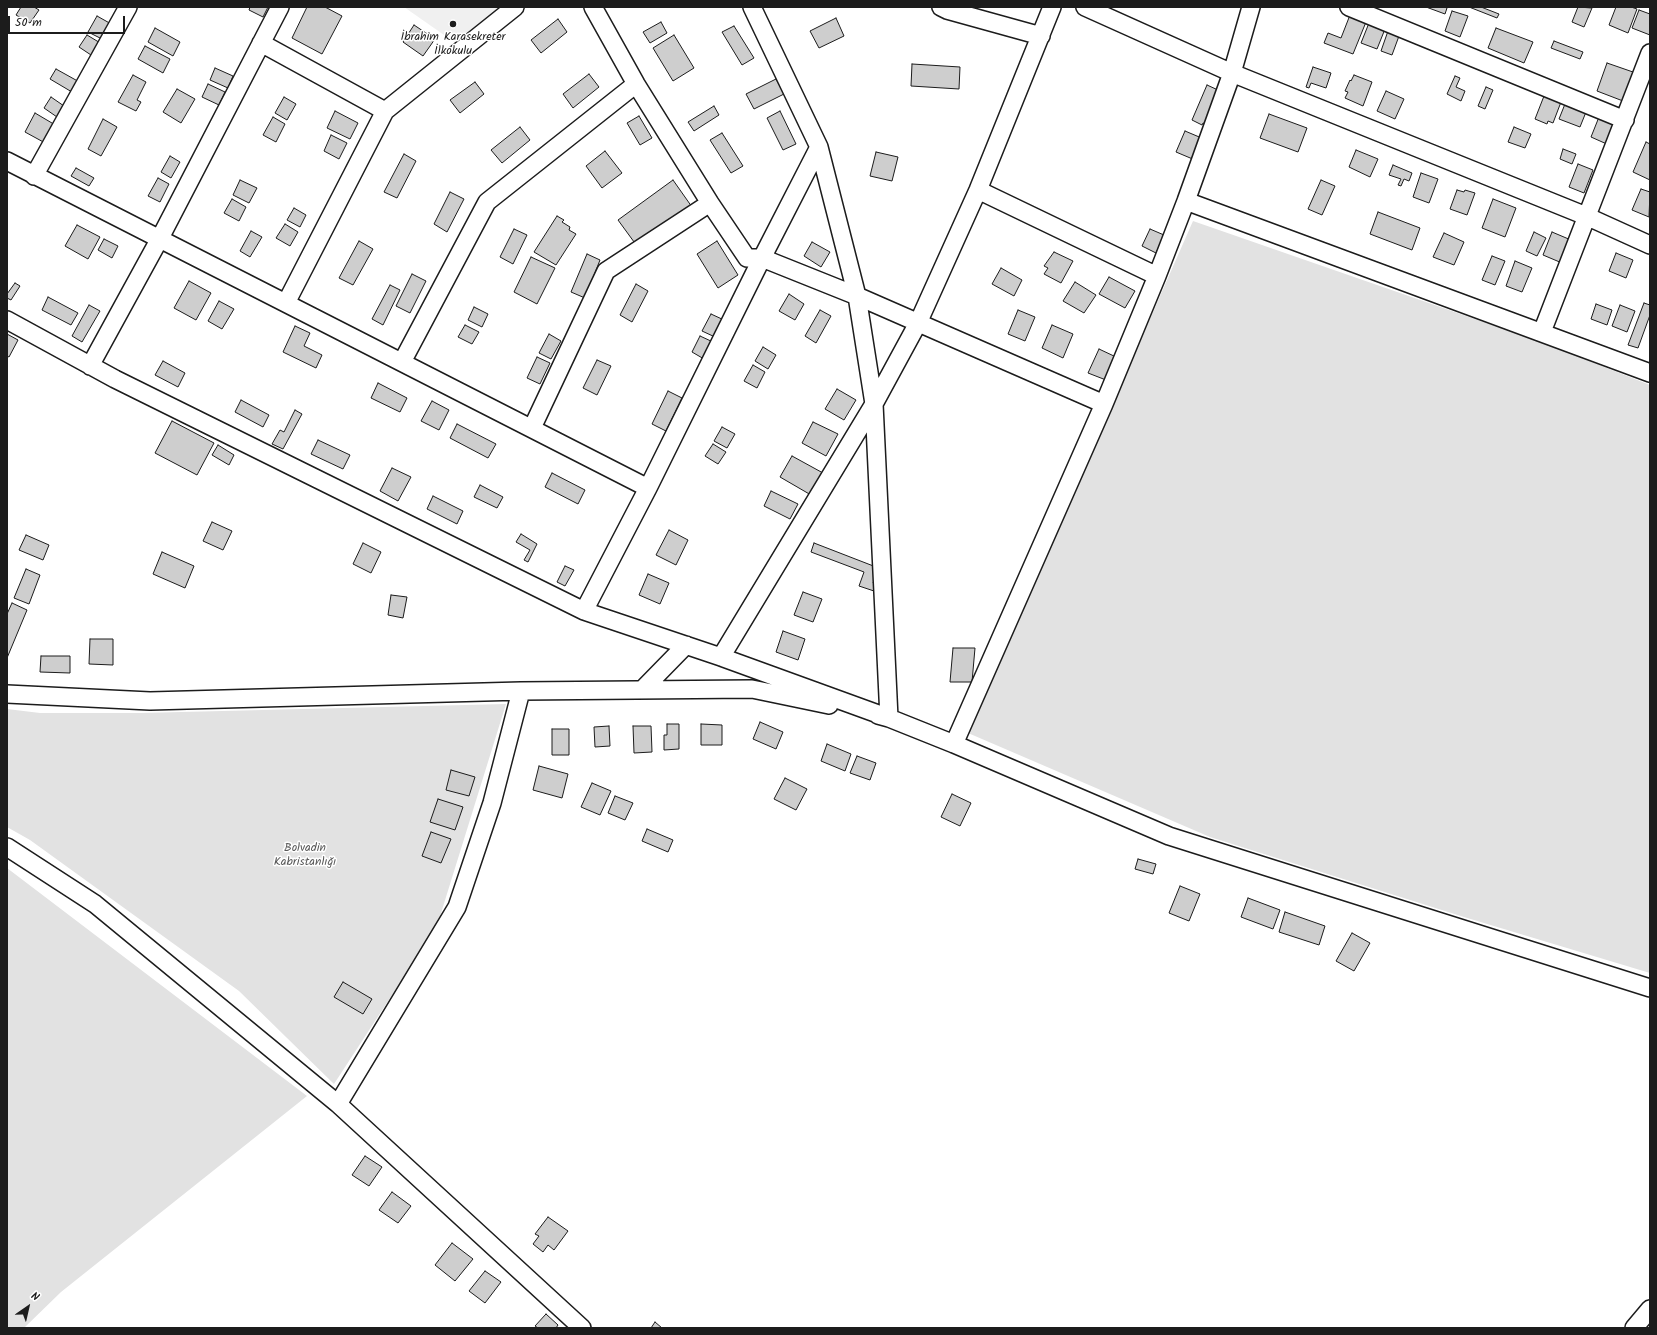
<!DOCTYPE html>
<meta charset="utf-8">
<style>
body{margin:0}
#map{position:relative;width:1657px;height:1335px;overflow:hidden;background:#fff;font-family:Kalam,sans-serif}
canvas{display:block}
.frame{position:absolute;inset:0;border:8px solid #1c1c1c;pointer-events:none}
.north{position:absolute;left:8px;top:1287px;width:40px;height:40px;-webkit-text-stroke:3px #fff;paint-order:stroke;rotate:34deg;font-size:11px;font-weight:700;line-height:16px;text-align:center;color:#1c1c1c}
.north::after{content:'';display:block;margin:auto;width:14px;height:18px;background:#1c1c1c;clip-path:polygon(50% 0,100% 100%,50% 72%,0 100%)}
.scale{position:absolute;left:8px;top:16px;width:117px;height:18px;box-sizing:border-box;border:2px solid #1c1c1c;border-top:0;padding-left:5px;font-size:12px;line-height:14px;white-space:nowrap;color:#1c1c1c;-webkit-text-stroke:3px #fff;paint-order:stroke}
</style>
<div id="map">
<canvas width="1657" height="1335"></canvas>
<div class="frame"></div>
<div class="north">N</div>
<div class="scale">50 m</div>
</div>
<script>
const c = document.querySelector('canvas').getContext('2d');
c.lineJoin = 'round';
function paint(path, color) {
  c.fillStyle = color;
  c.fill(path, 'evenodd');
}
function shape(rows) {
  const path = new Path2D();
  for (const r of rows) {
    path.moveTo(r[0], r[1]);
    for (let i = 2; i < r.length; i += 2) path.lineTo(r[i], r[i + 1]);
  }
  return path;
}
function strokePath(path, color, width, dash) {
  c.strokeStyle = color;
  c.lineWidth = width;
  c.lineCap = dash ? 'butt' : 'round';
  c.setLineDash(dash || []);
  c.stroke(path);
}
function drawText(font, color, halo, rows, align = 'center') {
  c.font = font + ' Kalam,sans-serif';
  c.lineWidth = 3;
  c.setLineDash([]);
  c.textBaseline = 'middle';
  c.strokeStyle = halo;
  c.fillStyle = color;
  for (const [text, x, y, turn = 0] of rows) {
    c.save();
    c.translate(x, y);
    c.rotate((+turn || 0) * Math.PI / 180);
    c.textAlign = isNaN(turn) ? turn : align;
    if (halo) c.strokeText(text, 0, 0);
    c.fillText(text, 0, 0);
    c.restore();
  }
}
paint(shape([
 [404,7,501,7,454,42]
]), '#f0f0f0');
paint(shape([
 [1193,221,1541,342,1650,385,1650,973,1464,917,1210,837,968,733],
 [506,704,437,926,334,1084,239,991,30,840,7,827,7,709,40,713,141,713],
 [7,868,307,1096,61,1292,24,1328,9,1328,7,1324]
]), '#e2e2e2');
const building = shape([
 [21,7,34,7,39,10,30,23,16,15,21,7],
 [250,7,268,7,263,17,249,10,250,7],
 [307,7,325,7,342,16,322,54,292,38,307,7],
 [1426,7,1444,7,1447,8,1445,14,1426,7],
 [1469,7,1481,7,1499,14,1497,18,1469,7],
 [1578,7,1592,8,1584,27,1572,22,1578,7],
 [1616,7,1631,7,1637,9,1628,33,1609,25,1616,7],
 [1639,10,1650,14,1650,35,1632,28,1639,10],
 [1452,11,1468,16,1460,37,1445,31,1452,11],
 [1350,15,1366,22,1353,54,1324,43,1328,33,1341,38,1350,15],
 [97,16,113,25,104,40,88,32,97,16],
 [836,18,844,36,819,48,810,31,836,18],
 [558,19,567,32,541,53,531,40,558,19],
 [661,22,667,33,650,43,643,32,661,22],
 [1369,23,1385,29,1377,49,1361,43,1369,23],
 [414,25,435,39,423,56,403,42,414,25],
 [734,26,754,58,742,65,722,32,734,26],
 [155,28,180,42,173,56,148,42,155,28],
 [1496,28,1533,42,1524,63,1488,48,1496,28],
 [1388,31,1399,36,1392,55,1381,51,1388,31],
 [87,35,102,44,94,57,79,47,87,35],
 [674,35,694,68,673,81,653,48,674,35],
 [1554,41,1583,52,1580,59,1551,48,1554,41],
 [145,46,170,59,163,73,138,59,145,46],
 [1607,63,1633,72,1623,101,1597,91,1607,63],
 [912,64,960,67,959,89,911,86,912,64],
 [1313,67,1331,73,1326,88,1311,83,1309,88,1306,87,1313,67],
 [215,68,233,76,228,88,210,80,215,68],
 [56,69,83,84,77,95,50,79,56,69],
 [589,74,599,87,573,108,563,94,589,74],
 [133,75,146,82,137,100,141,102,136,111,118,102,133,75],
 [1354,75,1372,82,1363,106,1345,98,1348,92,1345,91,1350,80,1351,81,1354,75],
 [1455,76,1460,78,1456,87,1465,91,1461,101,1447,94,1455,76],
 [776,79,784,94,754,109,746,94,776,79],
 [475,82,484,94,460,113,450,100,475,82],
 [208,84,225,92,219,105,202,97,208,84],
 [1207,85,1218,90,1211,126,1203,123,1202,125,1192,120,1207,85],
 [1486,87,1493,90,1485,109,1478,106,1486,87],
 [177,89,195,99,181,123,163,112,177,89],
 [1386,91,1404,99,1395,119,1377,111,1386,91],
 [1544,96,1561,102,1553,123,1548,121,1547,124,1535,119,1544,96],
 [51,97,64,106,57,117,44,108,51,97],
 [284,97,296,104,287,120,275,113,284,97],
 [1565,104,1586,112,1580,127,1559,119,1565,104],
 [714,106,719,115,694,131,688,122,714,106],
 [335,111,358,123,350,139,327,128,335,111],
 [780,111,796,144,783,150,767,118,780,111],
 [35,113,57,126,47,144,25,132,35,113],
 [1269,114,1307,128,1298,152,1260,138,1269,114],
 [639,116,652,138,640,145,627,123,639,116],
 [273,117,285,124,276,142,263,135,273,117],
 [1599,117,1617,124,1609,145,1591,137,1599,117],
 [103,119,117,127,101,156,88,149,103,119],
 [520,127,530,140,502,163,491,150,520,127],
 [1514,127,1531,134,1525,148,1508,142,1514,127],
 [1185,131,1204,139,1195,160,1176,152,1185,131],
 [722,133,743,166,731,173,710,140,722,133],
 [331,135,347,143,339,159,324,151,331,135],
 [1646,142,1650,144,1650,180,1633,172,1646,142],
 [1563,149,1576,154,1572,164,1560,159,1563,149],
 [1356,150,1378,159,1370,177,1349,167,1356,150],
 [605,151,622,173,602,188,586,166,605,151],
 [876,152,898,157,892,181,870,176,876,152],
 [404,154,416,161,397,198,384,192,404,154],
 [170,156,180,162,171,178,161,172,170,156],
 [1578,164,1593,170,1584,193,1569,187,1578,164],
 [1393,165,1412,173,1409,181,1404,179,1401,186,1398,185,1401,179,1389,175,1393,165],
 [76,168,94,178,89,186,71,176,76,168],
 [1421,173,1438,179,1429,203,1413,197,1421,173],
 [158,178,169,184,160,202,148,196,158,178],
 [240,180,257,188,249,203,233,195,240,180],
 [673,180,692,207,637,246,618,220,673,180],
 [1321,180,1335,186,1322,215,1308,209,1321,180],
 [1641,189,1650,192,1649,217,1632,210,1641,189],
 [1457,190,1464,192,1465,190,1475,193,1467,215,1450,209,1457,190],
 [450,192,464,199,447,232,434,224,450,192],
 [232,199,246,207,239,221,224,213,232,199],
 [1493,199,1516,208,1505,237,1482,228,1493,199],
 [294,208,306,215,300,227,287,220,294,208],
 [1378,212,1420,228,1412,250,1370,234,1378,212],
 [557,216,564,220,562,222,570,227,569,230,576,234,556,265,534,252,557,216],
 [285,224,298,232,290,246,276,238,285,224],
 [77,225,100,237,88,259,65,246,77,225],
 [514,229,527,235,513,264,500,257,514,229],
 [1150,229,1164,235,1156,253,1142,246,1150,229],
 [251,231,262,237,250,257,240,251,251,231],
 [1534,232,1546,238,1537,256,1526,251,1534,232],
 [1552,232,1571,240,1562,263,1543,255,1552,232],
 [1444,233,1464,242,1454,265,1433,257,1444,233],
 [104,239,118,246,112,258,98,250,104,239],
 [359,241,373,249,353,285,339,278,359,241],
 [717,241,738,275,718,288,697,254,717,241],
 [812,242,830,252,821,267,804,256,812,242],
 [1054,252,1073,261,1061,283,1044,274,1048,268,1044,266,1054,252],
 [1616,253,1633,260,1626,278,1609,271,1616,253],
 [587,254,600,260,585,298,571,292,587,254],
 [1492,256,1505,261,1495,285,1482,280,1492,256],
 [531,257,555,268,537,304,514,292,531,257],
 [1515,261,1532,268,1522,292,1506,286,1515,261],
 [1001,268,1022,280,1014,296,992,284,1001,268],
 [412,274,426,281,410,313,396,306,412,274],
 [1109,277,1135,291,1125,308,1099,294,1109,277],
 [189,281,211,293,196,320,174,308,189,281],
 [1075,282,1096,295,1084,313,1063,301,1075,282],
 [15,283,20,286,11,300,7,298,7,294,15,283],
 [636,284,648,291,632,322,620,315,636,284],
 [390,285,400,290,383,325,372,319,390,285],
 [789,294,804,304,795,320,779,311,789,294],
 [48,297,78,313,71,325,42,310,48,297],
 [219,301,234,309,222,329,208,321,219,301],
 [1644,303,1650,305,1650,315,1638,348,1628,345,1644,303],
 [1596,304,1612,310,1607,325,1591,319,1596,304],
 [89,305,100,311,82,342,72,336,89,305],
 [1620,305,1635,311,1627,332,1612,326,1620,305],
 [474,307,488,314,482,327,468,320,474,307],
 [820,310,831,316,816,343,805,336,820,310],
 [1018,310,1035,317,1025,341,1008,334,1018,310],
 [711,314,724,320,715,337,702,331,711,314],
 [465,325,479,332,472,344,458,337,465,325],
 [1052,325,1073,334,1063,358,1042,348,1052,325],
 [295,326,310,333,304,346,322,355,316,368,283,352,295,326],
 [7,334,18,340,9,357,7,356,7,334],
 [549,334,561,341,551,359,539,353,549,334],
 [700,336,713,342,704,359,692,352,700,336],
 [763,347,776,355,768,369,755,361,763,347],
 [1099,349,1116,357,1106,380,1088,373,1099,349],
 [537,357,550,363,540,384,527,378,537,357],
 [597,360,611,366,597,395,583,388,597,360],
 [163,361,185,373,178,387,155,375,163,361],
 [753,365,765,372,757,388,744,381,753,365],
 [378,383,407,398,400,412,371,398,378,383],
 [837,389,856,400,844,420,825,409,837,389],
 [668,391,682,398,666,431,652,424,668,391],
 [241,400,269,415,263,427,235,412,241,400],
 [432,401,449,410,439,430,421,421,432,401],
 [295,410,302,414,283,449,272,444,280,430,284,432,295,410],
 [172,421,214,443,197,475,155,453,172,421],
 [813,422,838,434,826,456,802,443,813,422],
 [457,424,496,444,488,458,450,438,457,424],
 [722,427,735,434,727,448,714,441,722,427],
 [318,440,350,455,343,469,311,454,318,440],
 [713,444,726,452,718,464,705,456,713,444],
 [218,445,234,455,229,465,212,455,218,445],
 [792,456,823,473,811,495,780,477,792,456],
 [392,468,411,477,398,501,380,491,392,468],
 [552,473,585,490,578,504,545,487,552,473],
 [480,485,503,497,497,508,474,497,480,485],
 [771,491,798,504,790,519,764,506,771,491],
 [433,496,463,511,457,524,427,509,433,496],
 [212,522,232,531,223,550,203,541,212,522],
 [669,530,688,540,676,565,656,555,669,530],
 [521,534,537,544,528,562,524,560,530,550,516,542,521,534],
 [26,535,49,545,43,560,19,550,26,535],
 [363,543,381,552,371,573,353,564,363,543],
 [814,543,876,567,877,574,873,583,876,584,874,591,859,586,864,572,811,552,814,543],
 [162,552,194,566,185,588,153,574,162,552],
 [565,566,574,570,565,586,557,582,565,566],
 [26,569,40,575,29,604,14,598,26,569],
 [648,574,669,583,660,604,639,595,648,574],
 [803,592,822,599,813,622,794,615,803,592],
 [391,595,407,597,403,618,388,615,391,595],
 [12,603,27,610,7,658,7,614,12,603],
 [783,631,805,639,798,660,776,652,783,631],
 [90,639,113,639,113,665,89,664,90,639],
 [953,648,975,648,972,682,950,682,953,648],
 [41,656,70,656,70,673,40,672,41,656],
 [760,722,783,732,776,749,753,739,760,722],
 [667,724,679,724,679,749,664,750,664,735,667,735,667,724],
 [701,724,722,725,722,745,701,745,701,724],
 [609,726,610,746,595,747,594,727,609,726],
 [633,726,651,726,652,752,634,753,633,726],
 [552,729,569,729,569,755,552,755,552,729],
 [827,744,851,754,845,771,821,761,827,744],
 [857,756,876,763,870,780,850,773,857,756],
 [539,766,568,774,562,798,533,790,539,766],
 [451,770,475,777,469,796,446,790,451,770],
 [785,778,807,789,796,810,774,799,785,778],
 [592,783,611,791,600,815,581,807,592,783],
 [952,794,971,803,960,826,941,817,952,794],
 [615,796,633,803,625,820,608,813,615,796],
 [438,799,463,807,455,830,430,822,438,799],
 [647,829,673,840,668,852,642,841,647,829],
 [431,832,451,839,441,863,422,856,431,832],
 [1138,859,1156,864,1153,874,1135,869,1138,859],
 [1180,886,1200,894,1189,921,1169,913,1180,886],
 [1248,898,1280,910,1273,929,1241,917,1248,898],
 [1285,912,1325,926,1319,945,1279,932,1285,912],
 [1352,933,1370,943,1354,971,1336,961,1352,933],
 [343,982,372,999,363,1014,334,997,343,982],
 [365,1156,382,1167,369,1186,352,1175,365,1156],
 [392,1192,411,1206,398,1223,379,1210,392,1192],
 [548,1217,568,1231,554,1250,548,1245,543,1252,533,1244,539,1236,535,1234,548,1217],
 [452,1243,473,1259,455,1281,435,1265,452,1243],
 [485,1271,501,1282,485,1303,469,1291,485,1271],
 [546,1314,558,1325,556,1328,538,1328,535,1326,546,1314],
 [655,1322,662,1328,651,1328,655,1322]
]);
paint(building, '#cecece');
strokePath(building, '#1c1c1c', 1);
const minor = shape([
 [593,7,636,84,710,203,747,258,762,258,857,296,1104,404],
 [752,7,819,147,857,296,874,404,889,718,878,715],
 [941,7,947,10,1041,36],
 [1085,7,1232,73,1586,216,1650,245],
 [1349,7,1625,120],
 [261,43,385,111],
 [7,161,648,488],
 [34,176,128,7],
 [978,190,1157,276],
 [1186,201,1650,373],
 [286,303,385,111,515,7],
 [7,320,115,379,584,611,721,657,889,718,954,744,1169,836,1650,988],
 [1542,332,1650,53],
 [402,362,487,202,636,84],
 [90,366,159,240,280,7],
 [532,428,606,271,710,203],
 [584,611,648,488,762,258,819,147],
 [721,657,874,404,918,323,978,190,1052,7],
 [642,690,686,645],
 [7,694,150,701,521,691,752,689,829,705],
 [954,744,1104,404,1157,276,1186,201,1232,73,1251,7],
 [7,847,95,904,338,1104,582,1328],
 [338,1104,457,907,492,803,521,691],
 [1634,1328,1650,1309]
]);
strokePath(minor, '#1c1c1c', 20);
strokePath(minor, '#fff', 17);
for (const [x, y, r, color] of [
 [453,24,4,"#1c1c1c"]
]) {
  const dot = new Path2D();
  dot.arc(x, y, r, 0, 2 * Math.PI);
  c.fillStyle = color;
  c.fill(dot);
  strokePath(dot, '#fff', 1.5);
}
drawText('12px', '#1c1c1c', '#fff', [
 ["İbrahim Karasekreter",453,38],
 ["İlkokulu",453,52]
]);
drawText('12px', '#575757', '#fff', [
 ["Bolvadin",305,849],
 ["Kabristanlığı",305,863]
]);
</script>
